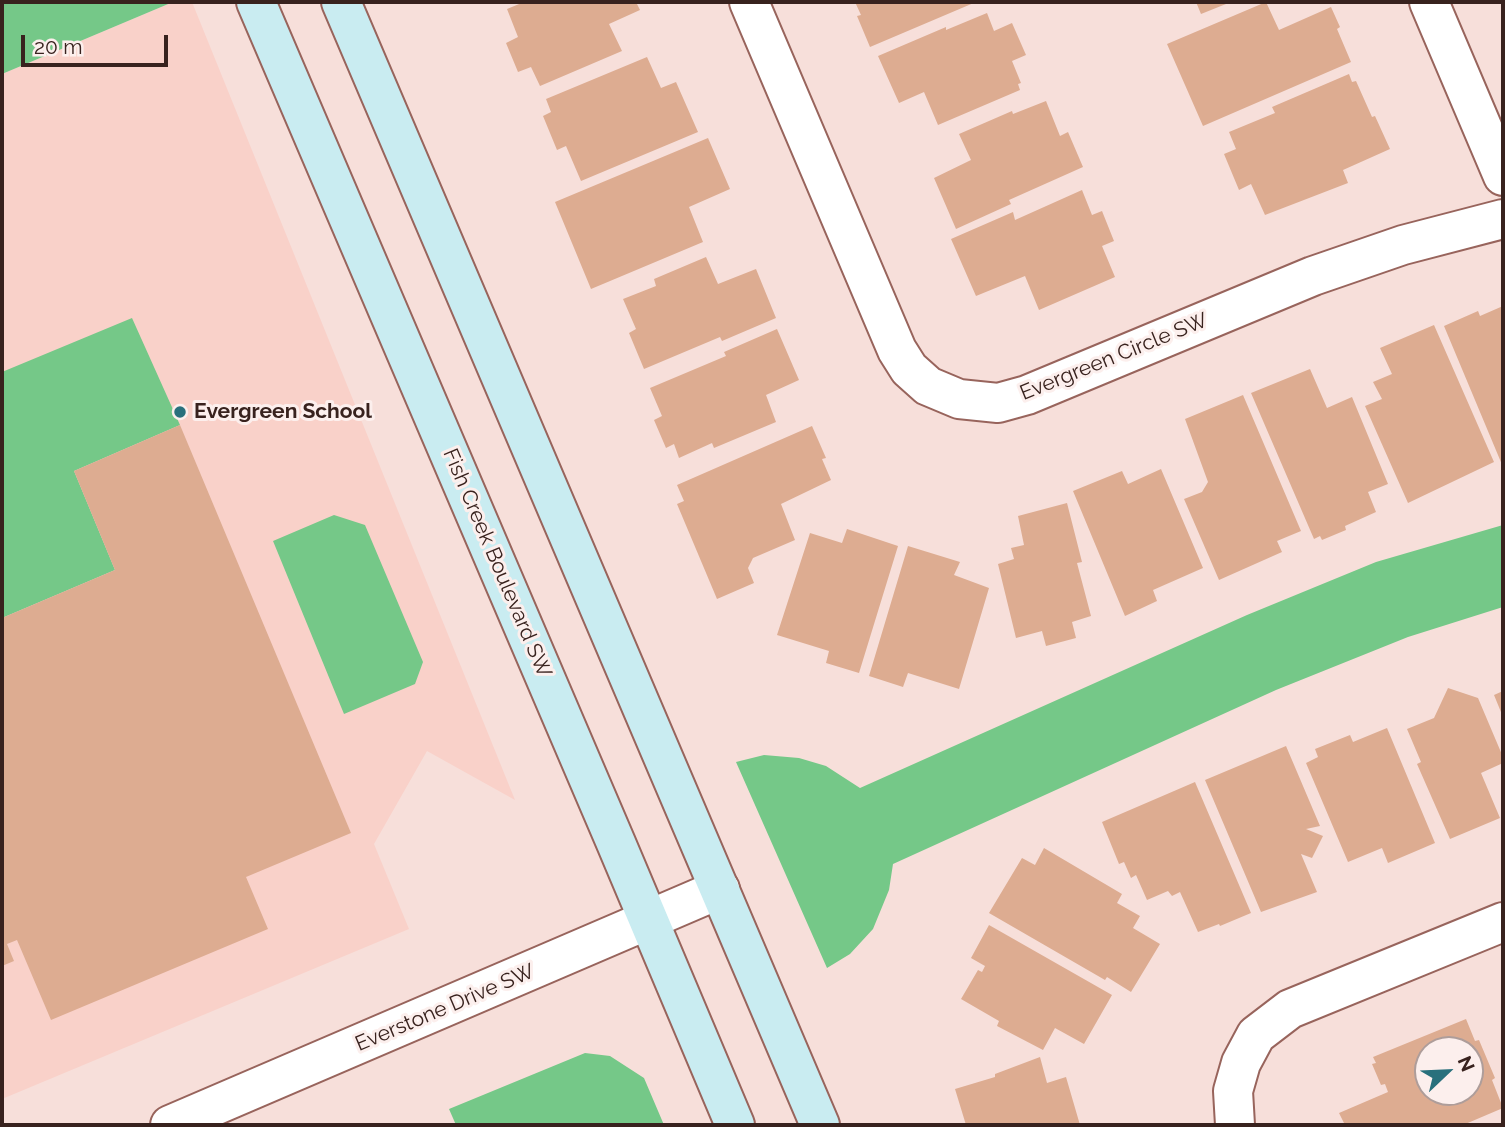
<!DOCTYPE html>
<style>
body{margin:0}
#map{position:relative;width:1505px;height:1127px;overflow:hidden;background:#f7dfda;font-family:Raleway,sans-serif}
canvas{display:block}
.frame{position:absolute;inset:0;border:4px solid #38221e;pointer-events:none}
.north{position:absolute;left:1414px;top:1036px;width:70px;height:70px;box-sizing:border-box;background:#fcefed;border:2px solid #ae9d9a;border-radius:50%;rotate:67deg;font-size:19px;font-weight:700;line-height:28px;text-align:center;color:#38221e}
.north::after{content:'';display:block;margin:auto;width:24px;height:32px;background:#29707c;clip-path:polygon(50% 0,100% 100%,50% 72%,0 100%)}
.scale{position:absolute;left:21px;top:35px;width:147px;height:32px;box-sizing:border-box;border:4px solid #38221e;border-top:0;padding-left:9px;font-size:21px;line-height:24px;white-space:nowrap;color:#38221e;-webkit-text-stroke:5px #fcefed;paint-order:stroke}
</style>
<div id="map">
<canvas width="1505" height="1127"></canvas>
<div class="frame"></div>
<div class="north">N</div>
<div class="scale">20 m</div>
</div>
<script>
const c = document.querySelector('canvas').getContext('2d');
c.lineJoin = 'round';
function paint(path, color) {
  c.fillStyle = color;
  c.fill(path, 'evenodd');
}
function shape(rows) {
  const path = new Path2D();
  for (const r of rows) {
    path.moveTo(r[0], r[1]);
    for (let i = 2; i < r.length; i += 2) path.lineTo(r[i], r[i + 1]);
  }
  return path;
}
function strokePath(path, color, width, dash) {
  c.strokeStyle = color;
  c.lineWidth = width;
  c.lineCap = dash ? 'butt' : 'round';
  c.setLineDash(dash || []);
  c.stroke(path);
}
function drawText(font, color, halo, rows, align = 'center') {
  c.font = font + ' Raleway,sans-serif';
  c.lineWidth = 6;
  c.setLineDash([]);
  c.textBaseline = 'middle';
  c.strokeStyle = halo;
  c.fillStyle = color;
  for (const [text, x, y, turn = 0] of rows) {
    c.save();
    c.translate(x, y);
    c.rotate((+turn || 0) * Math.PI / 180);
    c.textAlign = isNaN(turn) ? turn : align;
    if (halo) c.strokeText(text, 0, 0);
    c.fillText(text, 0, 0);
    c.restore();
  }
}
paint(shape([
 [173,2,192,2,515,800,427,751,374,844,409,929,2,1099,2,74]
]), '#f9d1c9');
paint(shape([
 [2,2,173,2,2,74],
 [132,318,180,425,74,471,115,570,2,618,2,372],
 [334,515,365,525,423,662,415,684,344,714,273,541],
 [1503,525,1503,607,1408,637,1276,690,893,864,889,890,873,929,850,954,827,968,736,762,764,755,799,758,826,766,860,788,1247,615,1376,562],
 [585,1053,610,1056,644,1078,664,1125,456,1125,449,1109]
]), '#75c888');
paint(shape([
 [524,2,636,2,640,10,609,24,622,51,540,86,531,67,518,72,506,43,518,37,507,9],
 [855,2,976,2,870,47,857,16,861,15],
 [1196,2,1231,2,1201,14],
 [1266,2,1279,30,1331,7,1340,27,1337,29,1351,62,1203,126,1167,44],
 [987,13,994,31,1012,23,1026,55,1012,61,1021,83,1018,84,1020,90,938,125,924,92,899,103,878,56,946,27,946,30],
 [647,57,661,88,676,82,698,132,581,181,566,146,557,150,543,116,551,112,546,99],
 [1349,74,1352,82,1356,81,1372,117,1375,116,1390,149,1343,170,1348,183,1265,215,1251,184,1239,190,1224,154,1236,149,1229,132,1275,113,1272,107],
 [1046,101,1060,136,1068,132,1083,167,1009,200,1011,204,956,229,934,178,971,160,959,134,1012,111,1013,114],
 [708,138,730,189,689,207,703,242,591,289,555,202],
 [1082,190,1092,215,1102,211,1114,241,1102,246,1115,277,1039,310,1025,276,976,296,951,239,1013,212,1015,220],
 [706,257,718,284,756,269,776,318,722,341,720,337,644,369,629,333,636,329,623,299,656,286,654,279],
 [1503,306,1503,467,1444,326,1478,311,1480,316],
 [1434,325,1494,462,1408,503,1365,406,1382,399,1373,382,1392,374,1380,348],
 [777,329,799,380,766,395,776,422,714,448,712,443,679,458,674,444,666,448,654,420,662,416,650,388,726,356,724,352],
 [1310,369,1327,408,1352,397,1388,484,1368,492,1376,512,1345,526,1346,530,1322,540,1320,536,1314,539,1251,393],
 [1243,395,1301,531,1277,541,1282,552,1219,580,1184,499,1202,492,1208,482,1185,419],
 [180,425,351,833,246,877,268,929,51,1020,17,940,7,944,14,961,2,966,2,618,115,570,74,471],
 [812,426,826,458,822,459,831,480,781,504,795,540,753,558,748,568,754,583,717,599,677,504,684,501,677,485],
 [1161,469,1203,568,1153,590,1157,601,1125,616,1073,491,1122,471,1128,484],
 [1067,503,1082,562,1077,563,1091,616,1072,622,1076,638,1046,646,1042,631,1016,638,998,564,1014,559,1011,548,1024,545,1018,516],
 [847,529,898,546,859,673,826,663,829,651,777,635,810,533,842,543],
 [908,546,960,562,954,575,989,588,959,689,908,673,903,687,869,676],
 [1448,688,1478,698,1503,757,1503,763,1481,773,1500,818,1450,839,1417,764,1421,762,1407,729,1434,718],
 [1503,691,1503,717,1494,695],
 [1387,728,1435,843,1388,863,1382,848,1348,862,1306,763,1318,757,1315,749,1350,735,1353,742],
 [1286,746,1320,826,1306,829,1323,836,1312,858,1301,854,1317,892,1261,912,1205,780],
 [1195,782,1251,913,1220,926,1219,924,1198,932,1180,892,1172,896,1168,891,1147,900,1136,875,1131,878,1124,862,1119,864,1102,822],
 [1044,848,1122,894,1117,903,1140,916,1133,928,1160,944,1131,992,1107,977,1105,980,989,913,1022,858,1035,865],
 [989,925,1112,995,1084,1044,1055,1028,1043,1050,997,1026,999,1021,961,999,978,970,982,972,985,966,971,958],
 [1466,1019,1475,1041,1479,1040,1495,1078,1492,1080,1503,1108,1463,1125,1345,1125,1339,1113,1388,1092,1385,1084,1381,1085,1372,1064,1376,1063,1373,1057],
 [1428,1050,1470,1050,1470,1092,1428,1092],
 [1040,1057,1047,1083,1066,1077,1080,1125,966,1125,955,1089,995,1077,995,1074]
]), '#ddac91');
const minor = shape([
 [749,2,897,350,909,369,928,386,959,399,998,403,1027,395,1313,276,1403,245,1503,219],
 [1429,2,1503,176],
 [1235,1125,1233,1091,1241,1063,1256,1035,1290,1009,1503,922]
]);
const tertiary = shape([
 [170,1125,720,889]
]);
const secondary = shape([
 [256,2,616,843,735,1125],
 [341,2,820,1125]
]);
strokePath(minor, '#98645c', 42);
strokePath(tertiary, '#98645c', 42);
strokePath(secondary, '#98645c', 42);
strokePath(minor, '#fff', 38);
strokePath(tertiary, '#fff', 38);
strokePath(secondary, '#c9ecf1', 38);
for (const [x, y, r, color] of [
 [180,412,7,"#29707c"]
]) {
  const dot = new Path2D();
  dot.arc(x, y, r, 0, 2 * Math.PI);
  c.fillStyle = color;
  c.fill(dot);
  strokePath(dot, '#fcefed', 2.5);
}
drawText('21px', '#38221e', '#fcefed', [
 ["Evergreen Circle SW",1114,357,-22],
 ["Fish Creek Boulevard SW",497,563,67],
 ["Everstone Drive SW",445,1008,-23]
]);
drawText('bold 21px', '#38221e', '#fcefed', [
 ["Evergreen School",194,412]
], 'left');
</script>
